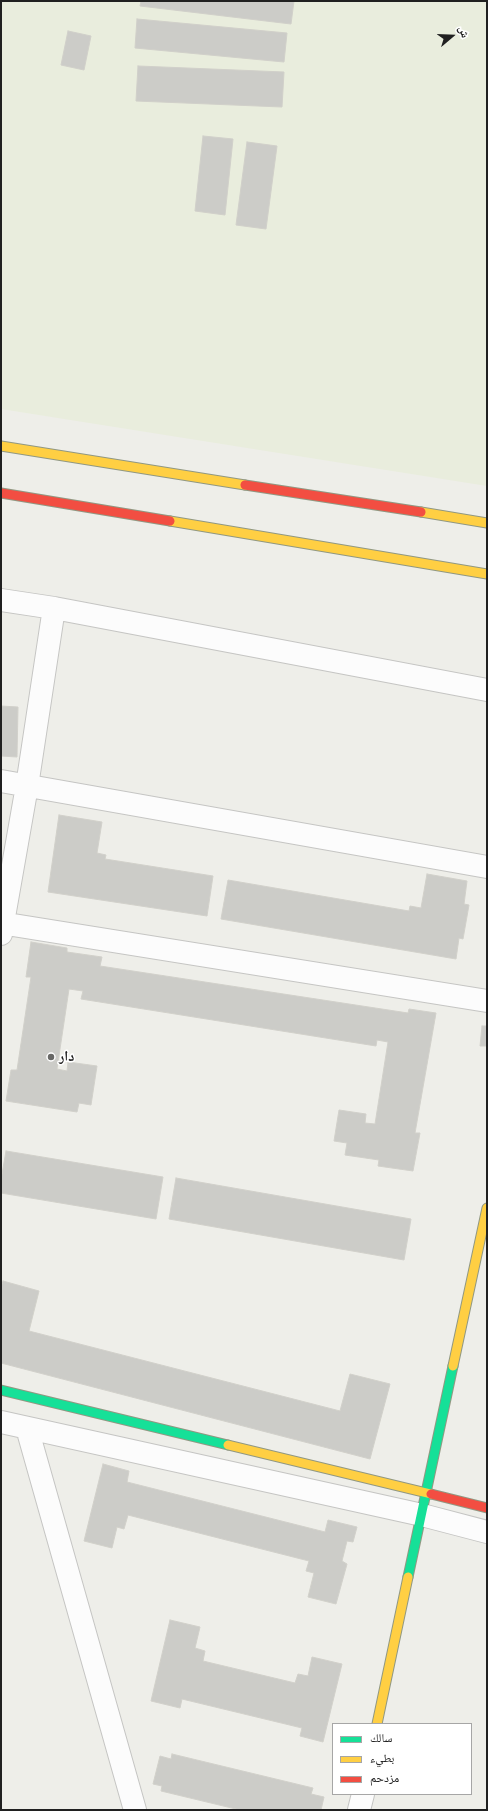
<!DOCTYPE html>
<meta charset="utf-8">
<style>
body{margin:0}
#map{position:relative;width:488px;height:1811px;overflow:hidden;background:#eeeee9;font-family:Roboto,"Noto Naskh Arabic",sans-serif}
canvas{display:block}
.frame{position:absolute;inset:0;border:2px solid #202020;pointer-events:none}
.legend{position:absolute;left:332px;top:1723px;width:140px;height:72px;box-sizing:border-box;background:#fff;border:1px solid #a6a6a6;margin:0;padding:5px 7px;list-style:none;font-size:12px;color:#202020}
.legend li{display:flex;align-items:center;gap:8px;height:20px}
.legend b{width:20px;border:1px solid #a6a6a6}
.north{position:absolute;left:432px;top:16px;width:40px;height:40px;-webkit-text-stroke:3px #fff;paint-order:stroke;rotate:71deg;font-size:11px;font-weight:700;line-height:16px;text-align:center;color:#202020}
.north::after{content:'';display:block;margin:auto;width:14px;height:18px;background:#202020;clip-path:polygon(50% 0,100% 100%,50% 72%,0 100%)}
</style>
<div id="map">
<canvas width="488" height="1811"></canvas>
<div class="frame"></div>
<ul class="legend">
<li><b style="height:5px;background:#16e098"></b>سالك</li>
<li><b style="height:5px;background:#ffcf43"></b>بطيء</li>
<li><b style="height:5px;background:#f24e42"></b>مزدحم</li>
</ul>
<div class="north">ش</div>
</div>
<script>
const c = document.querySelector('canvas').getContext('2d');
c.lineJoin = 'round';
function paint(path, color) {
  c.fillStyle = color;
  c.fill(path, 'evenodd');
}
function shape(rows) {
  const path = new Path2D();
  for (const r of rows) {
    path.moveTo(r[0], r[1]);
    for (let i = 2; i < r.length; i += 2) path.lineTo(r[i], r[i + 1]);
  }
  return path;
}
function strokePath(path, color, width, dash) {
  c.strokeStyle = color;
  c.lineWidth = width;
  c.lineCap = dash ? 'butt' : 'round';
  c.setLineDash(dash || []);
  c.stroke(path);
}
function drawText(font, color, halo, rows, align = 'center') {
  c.font = font + ' Roboto,"Noto Naskh Arabic",sans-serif';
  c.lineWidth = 3;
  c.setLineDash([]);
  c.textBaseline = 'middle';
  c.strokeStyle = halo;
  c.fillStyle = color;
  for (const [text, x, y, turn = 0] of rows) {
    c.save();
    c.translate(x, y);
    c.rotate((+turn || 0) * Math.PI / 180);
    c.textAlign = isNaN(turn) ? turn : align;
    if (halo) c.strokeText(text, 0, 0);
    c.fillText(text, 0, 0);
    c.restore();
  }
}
paint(shape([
 [1,1,487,1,487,486,1,409]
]), '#e9eddd');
const building = shape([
 [141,1,294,1,291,24,140,6,141,1],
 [137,19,287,33,284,62,135,48,137,19],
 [68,31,91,36,84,70,61,65,68,31],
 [138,66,284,72,282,107,136,101,138,66],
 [203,136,233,139,225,215,195,211,203,136],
 [247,142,277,146,266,229,236,225,247,142],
 [1,706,18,707,17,757,1,756,1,706],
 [59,815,102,822,97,853,106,855,105,859,213,876,207,916,48,892,59,815],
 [427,874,467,881,464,904,469,905,463,939,459,938,456,959,221,919,228,880,409,911,410,906,421,908,427,874],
 [31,942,67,948,67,952,102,957,100,966,408,1013,409,1009,436,1013,415,1133,420,1133,413,1171,378,1166,379,1160,345,1155,347,1143,334,1141,339,1110,366,1114,365,1123,375,1124,388,1042,377,1040,376,1046,81,999,83,991,69,989,57,1069,67,1071,68,1062,97,1066,91,1105,79,1103,77,1112,6,1101,11,1070,17,1070,31,977,26,977,31,942],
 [482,1026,487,1026,487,1046,480,1046,482,1026],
 [6,1151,163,1177,156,1219,1,1193,1,1180,6,1151],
 [176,1178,411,1219,404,1260,169,1219,176,1178],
 [3,1281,39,1291,29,1331,340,1411,350,1374,390,1384,370,1459,1,1363,1,1287,3,1281],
 [103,1464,129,1471,127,1482,325,1532,328,1520,357,1527,353,1542,347,1541,342,1561,347,1564,336,1604,308,1597,314,1573,306,1571,309,1561,128,1515,124,1529,117,1527,112,1548,84,1541,103,1464],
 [170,1620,200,1627,195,1648,205,1651,203,1661,295,1683,298,1674,308,1676,312,1657,342,1664,323,1742,300,1736,302,1728,182,1699,180,1708,151,1701,170,1620],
 [172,1754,313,1788,311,1794,324,1797,321,1810,240,1810,161,1791,162,1786,153,1784,160,1756,171,1759,172,1754]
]);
paint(building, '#ccccc8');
strokePath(building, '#d1d0ca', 1);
const street = shape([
 [1,600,54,608,487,690],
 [1,781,487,867],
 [1,923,487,1001],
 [1,934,27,786,54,608],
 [1,1422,422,1515,487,1532],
 [27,1428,135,1810],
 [359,1810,363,1794]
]);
const fast = shape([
 [1,1390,228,1445],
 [408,1577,453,1366]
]);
const slow = shape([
 [1,446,245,485],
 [421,512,487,523],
 [170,521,487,574],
 [453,1366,487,1208],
 [228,1445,431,1494],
 [377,1724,408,1577]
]);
const jam = shape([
 [245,485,421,512],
 [1,493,170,521],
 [431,1494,487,1508]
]);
strokePath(street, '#c5c5c3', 24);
strokePath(fast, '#919882', 11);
strokePath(slow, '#919882', 11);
strokePath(jam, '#919882', 11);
strokePath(street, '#fcfcfc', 22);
strokePath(fast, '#16e098', 9);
strokePath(slow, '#ffcf43', 9);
strokePath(jam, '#f24e42', 9);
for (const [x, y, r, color] of [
 [51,1057,4,"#686866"]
]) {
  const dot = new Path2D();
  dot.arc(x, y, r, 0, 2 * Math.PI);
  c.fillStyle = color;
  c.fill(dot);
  strokePath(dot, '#fff', 1.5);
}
drawText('bold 14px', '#202020', '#fff', [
 ["دار",59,1057]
], 'left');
</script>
